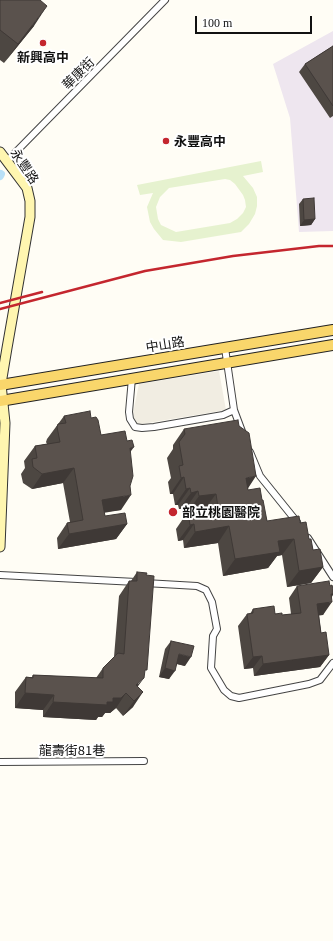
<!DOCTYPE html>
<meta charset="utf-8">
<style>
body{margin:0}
#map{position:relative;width:333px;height:941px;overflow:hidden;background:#fffdf5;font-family:Georgia,serif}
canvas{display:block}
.scale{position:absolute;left:195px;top:16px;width:117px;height:18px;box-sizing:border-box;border:2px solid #111;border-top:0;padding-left:5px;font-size:12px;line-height:14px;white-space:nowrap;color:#111;-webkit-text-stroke:3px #fff;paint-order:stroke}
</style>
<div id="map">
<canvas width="333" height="941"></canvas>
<div class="scale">100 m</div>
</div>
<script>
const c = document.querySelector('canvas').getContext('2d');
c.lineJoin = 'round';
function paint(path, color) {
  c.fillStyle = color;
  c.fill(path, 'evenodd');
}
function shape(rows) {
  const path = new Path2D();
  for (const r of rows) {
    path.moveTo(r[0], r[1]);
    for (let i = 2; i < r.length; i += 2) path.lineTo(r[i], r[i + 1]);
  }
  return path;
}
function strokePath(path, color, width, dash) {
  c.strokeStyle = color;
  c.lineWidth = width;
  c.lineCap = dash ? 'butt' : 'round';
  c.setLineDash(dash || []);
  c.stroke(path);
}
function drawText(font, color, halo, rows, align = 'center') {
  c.font = font + ' Georgia,"Noto Sans TC",serif';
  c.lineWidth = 4;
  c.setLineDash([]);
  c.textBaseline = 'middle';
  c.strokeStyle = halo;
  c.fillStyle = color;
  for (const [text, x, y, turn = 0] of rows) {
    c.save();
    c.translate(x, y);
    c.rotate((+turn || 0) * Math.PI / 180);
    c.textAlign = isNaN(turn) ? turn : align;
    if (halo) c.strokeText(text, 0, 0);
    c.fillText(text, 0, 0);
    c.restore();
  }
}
paint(shape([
 [333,31,333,231,299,232,290,118,273,64]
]), '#eee6ef');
paint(shape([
 [261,161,263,172,243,176,253,188,257,197,257,206,255,214,249,224,241,232,181,242,163,240,154,229,150,222,147,207,153,193,140,195,137,185],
 [225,179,230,180,235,184,243,195,245,200,246,207,243,213,237,219,230,223,176,232,161,225,158,219,156,207,160,197,169,188]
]), '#e6f2cf');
paint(shape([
 [219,371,226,410,142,424,137,423,134,418,133,413,139,384]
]), '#f1ede2');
strokePath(shape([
 [0,176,1,174]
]), '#b9e0f7', 8);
const street = shape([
 [7,161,165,0],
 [225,348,234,410,243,434],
 [132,378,129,412,130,419,135,427,142,428,154,427,223,415,234,410],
 [250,452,260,476,297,522],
 [308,538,333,577],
 [0,575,136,582],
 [145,583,197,586,206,590,212,602,217,629,213,636,211,668,224,690,231,696,239,698,309,684,320,680,333,663],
 [0,762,144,761]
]);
const secondary = shape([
 [0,152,27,188,30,201,30,217,7,348,1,384,5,423,0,547]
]);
const primary = shape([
 [0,385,333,330],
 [0,401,333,345]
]);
strokePath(street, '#444', 8);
strokePath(secondary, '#333', 11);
strokePath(primary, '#222', 12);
strokePath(street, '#fff', 6);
strokePath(secondary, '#fff6b0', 9);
strokePath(primary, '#f9d66b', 10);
strokePath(shape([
 [0,303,42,292],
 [0,309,145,271,233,256,319,246,333,246]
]), '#c4262e', 2.5);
paint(shape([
 [0,0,34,26,4,63,0,60],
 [333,46,333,116,330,118,299,72,305,64],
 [303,199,315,219,311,225,300,226,299,204],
 [64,416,91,418,101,435,127,441,130,452,121,510,104,512,105,516,127,524,116,539,58,549,57,538,67,523,70,522,63,483,32,489,23,483,21,474,25,468,24,461,35,446,47,444,46,442,47,439],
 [184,429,247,489,248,490,262,500,267,521,300,523,309,539,313,550,323,567,311,583,287,587,282,555,277,556,268,568,223,576,218,543,184,548,183,540,178,541,176,529,187,513,186,508,179,509,178,505,175,505,173,494,170,494,168,482,171,478,167,458,173,449,173,445],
 [137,572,138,687,133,707,123,716,116,708,110,713,105,713,102,717,98,717,96,720,43,717,43,710,15,708,15,692,26,677,32,677,33,675,96,678,103,668,114,657,119,596,129,581,131,581],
 [297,586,331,598,323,615,319,615,321,633,329,655,320,667,254,676,253,668,244,669,238,626,247,614,250,614,253,609,282,615,291,614,289,598],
 [171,641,185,666,177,664,169,679,159,677,165,649]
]), '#4d4742');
paint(shape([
 [47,6,34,26,4,63,18,44],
 [315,219,311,225,300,226,304,220],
 [134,447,123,462,130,448],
 [74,468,63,483,32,489,42,474],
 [256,476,245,493,246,478],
 [184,477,173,494,170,494,181,478],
 [190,488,178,505,175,505,186,489],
 [198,491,186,508,179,509,191,493],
 [216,494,204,510,187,513,199,496],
 [131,495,121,510,91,515,102,500],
 [127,524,116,539,58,549,69,534],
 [194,524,183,540,178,541,190,525],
 [229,526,218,543,184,548,195,532],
 [294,539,282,555,277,556,268,568,223,576,235,559,278,541],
 [323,567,311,583,287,587,299,571],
 [331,594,333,594,333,595,328,603,332,602,323,615,309,617,317,604],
 [179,654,191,657,185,666,173,663],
 [329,655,320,667,254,676,263,664],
 [262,656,253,668,244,669,253,657],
 [165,668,175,671,169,679,159,677],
 [144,678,133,693,137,685],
 [143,692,133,707,123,716,134,701],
 [25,693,54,695,43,710,15,708],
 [126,693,116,708,110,713,105,713,102,717,98,717,96,720,43,717,53,702,107,702,113,698]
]), '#3f3936');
const building = shape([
 [0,0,40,0,47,6,18,44,0,30,0,0],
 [333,46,333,106,305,64,333,46],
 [314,198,315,219,304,220,303,199,314,198],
 [90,411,91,418,96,417,98,420,101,435,125,431,127,441,132,440,134,447,130,448,133,476,130,486,131,495,102,500,105,516,125,513,127,524,69,534,67,523,83,520,74,468,42,474,33,467,32,459,37,458,35,446,60,442,57,427,58,424,66,423,64,416,90,411],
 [238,420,239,426,249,433,256,476,246,478,248,490,260,488,262,500,263,500,267,521,299,516,300,523,306,522,309,539,311,539,313,550,320,549,323,567,299,571,294,539,278,541,280,552,235,559,229,526,195,532,194,524,190,525,188,512,218,507,216,494,199,496,198,491,191,493,190,488,186,489,184,477,181,478,179,466,183,465,179,442,185,434,184,429,238,420],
 [137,572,147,573,146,575,154,576,147,670,145,670,144,678,136,685,143,692,134,701,126,693,121,698,113,698,113,702,107,702,107,705,53,702,54,695,25,693,26,677,33,678,33,675,103,678,103,668,118,653,124,654,129,581,137,581,137,572],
 [329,581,330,586,332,585,333,589,333,594,331,594,332,602,317,604,321,633,326,632,329,655,263,664,262,656,253,657,247,614,253,613,253,609,274,606,275,614,282,613,282,615,301,613,297,586,329,581],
 [171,641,194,646,191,657,179,654,175,671,165,668,171,641]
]);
paint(building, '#5a524d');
strokePath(building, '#3f3936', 1);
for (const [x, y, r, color] of [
 [43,43,4,"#c4262e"],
 [166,141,4,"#c4262e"],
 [173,512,5,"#c4262e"]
]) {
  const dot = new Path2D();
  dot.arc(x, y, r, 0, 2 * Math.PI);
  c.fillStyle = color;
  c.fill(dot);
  strokePath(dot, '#fff', 1.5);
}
drawText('bold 13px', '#111', '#fff', [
 ["新興高中",43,57,"center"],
 ["永豐高中",174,141],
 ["部立桃園醫院",182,512]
], 'left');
drawText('13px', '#111', '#fff', [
 ["華康街",78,73,-45],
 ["永豐路",25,166,56],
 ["中山路",165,344,-9],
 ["龍壽街81巷",72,750]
]);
</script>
